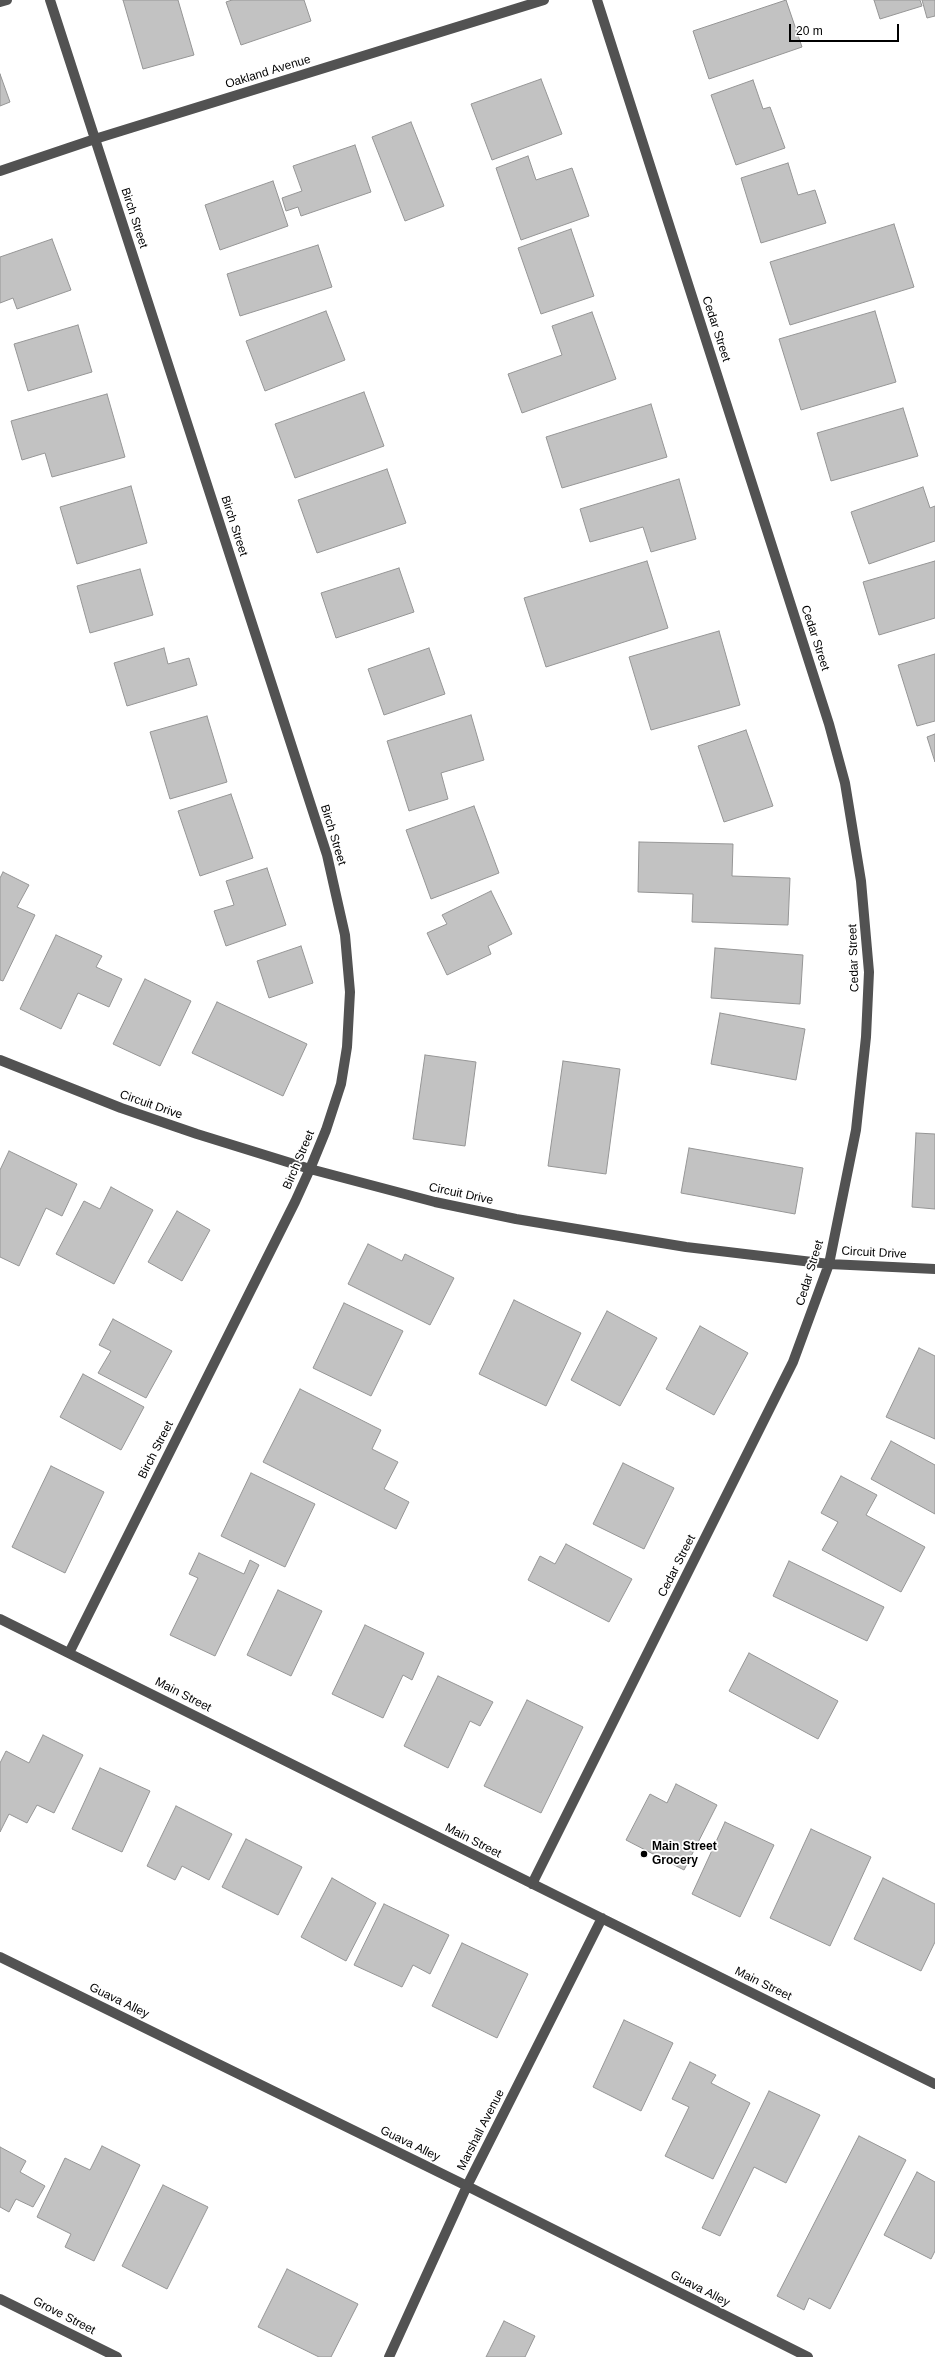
<!DOCTYPE html>
<style>
body{margin:0}
#map{position:relative;width:935px;height:2357px;overflow:hidden;background:#fff;font-family:Helvetica,sans-serif}
canvas{display:block}
.scale{position:absolute;left:789px;top:24px;width:110px;height:18px;box-sizing:border-box;border:2px solid #000;border-top:0;padding-left:5px;font-size:12px;line-height:14px;white-space:nowrap;color:#000;-webkit-text-stroke:3px #fff;paint-order:stroke}
</style>
<div id="map">
<canvas width="935" height="2357"></canvas>
<div class="scale">20 m</div>
</div>
<script>
const c = document.querySelector('canvas').getContext('2d');
c.lineJoin = 'round';
function paint(path, color) {
  c.fillStyle = color;
  c.fill(path, 'evenodd');
}
function shape(rows) {
  const path = new Path2D();
  for (const r of rows) {
    path.moveTo(r[0], r[1]);
    for (let i = 2; i < r.length; i += 2) path.lineTo(r[i], r[i + 1]);
  }
  return path;
}
function strokePath(path, color, width, dash) {
  c.strokeStyle = color;
  c.lineWidth = width;
  c.lineCap = dash ? 'butt' : 'round';
  c.setLineDash(dash || []);
  c.stroke(path);
}
function drawText(font, color, halo, rows, align = 'center') {
  c.font = font + ' Helvetica,sans-serif';
  c.lineWidth = 3.5;
  c.setLineDash([]);
  c.textBaseline = 'middle';
  c.strokeStyle = halo;
  c.fillStyle = color;
  for (const [text, x, y, turn = 0] of rows) {
    c.save();
    c.translate(x, y);
    c.rotate((+turn || 0) * Math.PI / 180);
    c.textAlign = isNaN(turn) ? turn : align;
    if (halo) c.strokeText(text, 0, 0);
    c.fillText(text, 0, 0);
    c.restore();
  }
}
const building = shape([
 [123,0,178,0,194,55,143,69,123,0],
 [232,0,304,0,311,21,241,45,226,2,232,0],
 [786,0,802,47,709,79,693,31,786,0],
 [874,0,920,0,922,6,880,19,874,0],
 [922,0,935,0,935,16,927,18,922,0],
 [0,74,10,102,0,106,0,74],
 [541,79,562,134,492,160,471,104,541,79],
 [753,80,763,109,770,107,785,148,736,165,711,95,753,80],
 [411,122,444,206,405,221,372,137,411,122],
 [355,145,371,192,301,216,298,207,286,211,282,198,302,191,293,166,355,145],
 [528,156,536,180,572,168,589,216,521,240,496,168,528,156],
 [788,163,798,195,815,190,826,223,761,243,741,178,788,163],
 [273,181,288,226,220,250,205,205,273,181],
 [894,224,914,287,790,325,770,262,894,224],
 [571,229,594,296,541,314,518,248,571,229],
 [52,239,71,290,17,309,13,298,0,303,0,257,52,239],
 [318,245,332,287,240,316,227,274,318,245],
 [326,311,345,360,265,391,246,341,326,311],
 [875,311,896,382,801,410,779,339,875,311],
 [592,312,616,379,522,413,508,374,562,355,552,326,592,312],
 [78,325,92,372,28,391,14,344,78,325],
 [364,392,384,446,295,478,275,424,364,392],
 [107,394,125,457,52,477,45,453,22,460,11,421,107,394],
 [651,404,667,457,562,488,546,437,651,404],
 [903,408,918,456,831,481,817,433,903,408],
 [387,469,406,523,317,553,298,500,387,469],
 [679,479,696,539,651,552,643,527,590,542,580,509,679,479],
 [131,486,147,543,77,564,60,507,131,486],
 [923,487,930,508,935,506,935,541,869,564,851,512,923,487],
 [647,561,668,628,546,667,524,598,647,561],
 [935,561,935,618,879,635,863,582,935,561],
 [399,568,414,612,336,638,321,593,399,568],
 [140,569,153,615,90,633,77,586,140,569],
 [719,631,740,705,651,730,629,657,719,631],
 [164,648,168,664,189,658,197,685,127,706,114,663,164,648],
 [429,648,445,694,384,715,368,669,429,648],
 [935,654,935,721,917,726,898,665,935,654],
 [471,715,484,760,441,773,448,799,409,811,387,741,471,715],
 [207,716,227,782,170,799,150,732,207,716],
 [746,730,773,806,724,822,698,746,746,730],
 [935,734,935,762,927,737,935,734],
 [231,794,253,858,200,876,178,811,231,794],
 [474,806,499,873,431,899,406,830,474,806],
 [639,842,733,844,732,876,790,878,788,925,692,922,693,894,638,892,639,842],
 [267,868,286,925,226,946,214,911,234,905,226,881,267,868],
 [3,872,29,885,17,907,35,915,3,981,0,980,0,878,3,872],
 [491,891,512,934,488,946,491,954,447,975,427,933,447,924,442,915,491,891],
 [56,935,102,956,96,967,122,979,109,1007,78,993,61,1029,20,1009,56,935],
 [301,946,313,983,269,998,257,961,301,946],
 [715,948,803,955,800,1004,711,998,715,948],
 [145,979,191,1001,160,1066,113,1044,145,979],
 [217,1002,307,1044,283,1096,192,1053,217,1002],
 [720,1013,805,1029,796,1080,711,1064,720,1013],
 [425,1055,476,1062,465,1146,413,1139,425,1055],
 [563,1061,620,1069,606,1174,548,1166,563,1061],
 [916,1133,935,1134,935,1209,912,1207,916,1133],
 [689,1148,803,1168,795,1214,681,1193,689,1148],
 [9,1151,77,1184,62,1216,46,1208,19,1266,0,1257,0,1170,9,1151],
 [111,1187,153,1210,114,1284,56,1254,84,1201,100,1209,111,1187],
 [177,1211,210,1230,182,1281,148,1262,177,1211],
 [368,1244,402,1261,405,1254,454,1278,430,1325,348,1284,368,1244],
 [514,1300,581,1333,546,1406,479,1374,514,1300],
 [344,1303,403,1331,371,1396,313,1368,344,1303],
 [607,1311,657,1338,620,1406,571,1380,607,1311],
 [113,1319,172,1351,146,1398,98,1373,111,1351,99,1345,113,1319],
 [700,1326,748,1353,714,1415,666,1389,700,1326],
 [919,1348,935,1356,935,1439,886,1417,919,1348],
 [83,1374,144,1407,121,1450,60,1417,83,1374],
 [300,1389,381,1430,372,1449,398,1462,384,1489,409,1502,396,1529,263,1462,300,1389],
 [891,1441,935,1465,935,1514,871,1479,891,1441],
 [623,1463,674,1488,644,1549,593,1524,623,1463],
 [51,1466,104,1492,65,1573,12,1547,51,1466],
 [251,1473,315,1504,285,1567,221,1536,251,1473],
 [841,1476,877,1495,866,1515,925,1547,901,1592,822,1550,838,1522,821,1513,841,1476],
 [566,1544,632,1579,609,1622,528,1580,540,1556,555,1564,566,1544],
 [199,1553,244,1574,250,1560,259,1565,215,1656,170,1635,198,1578,189,1574,199,1553],
 [789,1561,884,1607,867,1641,773,1596,789,1561],
 [278,1590,322,1611,291,1676,247,1655,278,1590],
 [365,1625,424,1653,412,1680,403,1675,383,1718,332,1694,365,1625],
 [749,1653,838,1701,818,1739,729,1691,749,1653],
 [438,1676,493,1702,480,1726,470,1721,448,1768,404,1746,438,1676],
 [527,1700,583,1727,541,1813,484,1786,527,1700],
 [43,1735,83,1755,54,1813,37,1805,27,1823,9,1814,0,1832,0,1763,6,1751,29,1763,43,1735],
 [100,1768,150,1791,122,1852,72,1829,100,1768],
 [676,1784,717,1805,684,1870,626,1840,650,1794,667,1803,676,1784],
 [176,1806,232,1834,209,1880,182,1866,175,1880,147,1866,176,1806],
 [725,1822,774,1845,740,1917,692,1894,725,1822],
 [811,1829,871,1857,830,1946,770,1918,811,1829],
 [246,1839,302,1867,278,1915,222,1887,246,1839],
 [332,1878,376,1903,346,1961,301,1937,332,1878],
 [883,1878,935,1904,935,1942,921,1971,854,1939,883,1878],
 [384,1904,449,1935,430,1974,413,1965,402,1987,354,1965,384,1904],
 [462,1943,528,1974,497,2038,432,2006,462,1943],
 [624,2020,673,2043,641,2111,593,2087,624,2020],
 [690,2062,716,2075,711,2083,750,2103,713,2179,665,2156,689,2107,672,2099,690,2062],
 [769,2091,820,2115,786,2183,754,2167,720,2236,702,2228,769,2091],
 [859,2136,906,2160,830,2309,809,2298,804,2310,777,2296,859,2136],
 [102,2146,140,2165,94,2261,65,2247,71,2234,37,2217,65,2158,90,2170,102,2146],
 [0,2147,26,2161,20,2172,45,2186,33,2207,16,2199,9,2212,0,2207,0,2147],
 [917,2172,935,2182,935,2251,931,2259,884,2235,917,2172],
 [163,2185,208,2207,167,2289,122,2266,163,2185],
 [287,2269,358,2304,331,2357,319,2357,258,2327,287,2269],
 [504,2321,535,2336,525,2357,486,2357,504,2321]
]);
paint(building, '#c2c2c2');
strokePath(building, '#969696', 1);
strokePath(shape([
 [50,0,327,855,345,935,350,992,347,1047,341,1084,326,1130,310,1169,295,1202,69,1653],
 [0,2,7,0],
 [0,171,95,139,544,0],
 [0,1060,121,1108,197,1134,310,1169,435,1202,516,1219,686,1247,829,1264,935,1269],
 [0,1619,935,2084],
 [532,1884,793,1362,829,1264,856,1130,866,1037,869,972,861,881,845,783,829,724,597,0],
 [0,1957,467,2186,808,2357],
 [0,2299,117,2357],
 [389,2357,467,2186,602,1918]
]), '#525252', 10);
for (const [x, y, r, color] of [
 [644,1854,4,"#000"]
]) {
  const dot = new Path2D();
  dot.arc(x, y, r, 0, 2 * Math.PI);
  c.fillStyle = color;
  c.fill(dot);
  strokePath(dot, '#fff', 1.5);
}
drawText('12px', '#000', '#fff', [
 ["Oakland Avenue",268,72,-17],
 ["Birch Street",134,218,72],
 ["Cedar Street",716,329,72],
 ["Birch Street",234,526,72],
 ["Cedar Street",815,638,72],
 ["Birch Street",333,835,73],
 ["Cedar Street",854,958,-92],
 ["Circuit Drive",151,1105,19],
 ["Birch Street",299,1160,-67],
 ["Circuit Drive",461,1194,12],
 ["Circuit Drive",874,1253,3],
 ["Cedar Street",810,1273,-73],
 ["Birch Street",156,1450,-63],
 ["Cedar Street",677,1566,-63],
 ["Main Street",183,1695,27],
 ["Main Street",473,1841,27],
 ["Main Street",763,1984,26],
 ["Guava Alley",119,2001,26],
 ["Marshall Avenue",481,2130,-63],
 ["Guava Alley",410,2144,26],
 ["Guava Alley",700,2289,27],
 ["Grove Street",64,2316,27]
]);
drawText('bold 12px', '#000', '#fff', [
 ["Main Street",652,1847],
 ["Grocery",652,1861]
], 'left');
</script>
